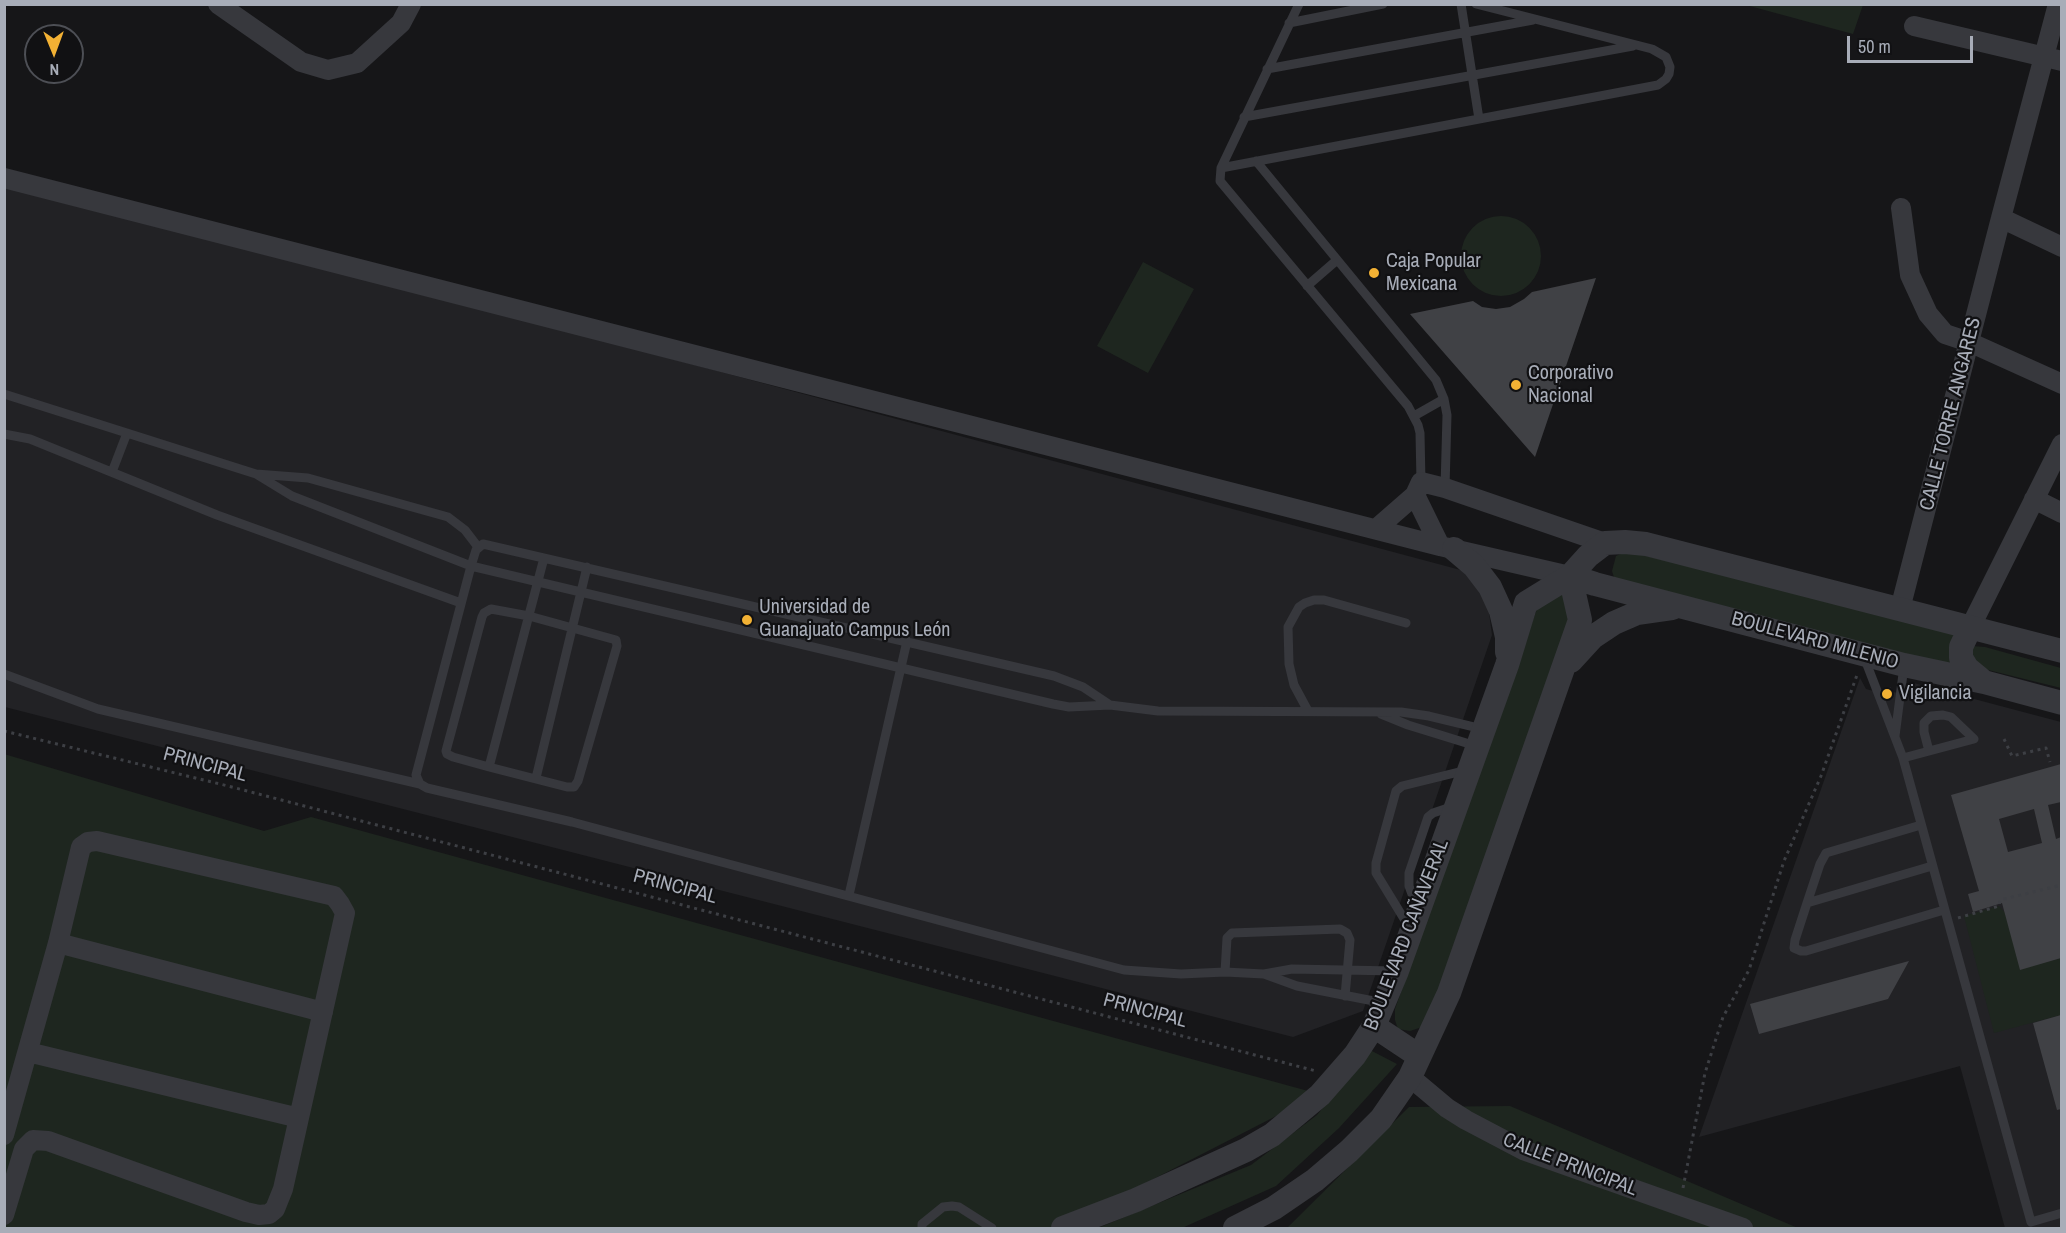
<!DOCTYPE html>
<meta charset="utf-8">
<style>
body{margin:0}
#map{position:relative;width:2066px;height:1233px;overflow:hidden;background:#161618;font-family:"Archivo Narrow",sans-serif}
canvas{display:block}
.frame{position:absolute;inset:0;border:6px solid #a8adb8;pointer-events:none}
.north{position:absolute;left:24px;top:24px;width:60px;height:60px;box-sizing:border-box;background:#111113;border:2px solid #4d4f55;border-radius:50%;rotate:179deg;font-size:16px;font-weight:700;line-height:24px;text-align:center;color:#a8adb8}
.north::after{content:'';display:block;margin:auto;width:21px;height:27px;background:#f2b134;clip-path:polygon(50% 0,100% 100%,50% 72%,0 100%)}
.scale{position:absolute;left:1847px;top:36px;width:126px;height:27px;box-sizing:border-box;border:3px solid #a8adb8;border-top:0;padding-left:8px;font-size:18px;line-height:21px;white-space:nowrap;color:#a8adb8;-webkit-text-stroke:4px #111113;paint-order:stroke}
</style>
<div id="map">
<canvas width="2066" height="1233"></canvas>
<div class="frame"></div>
<div class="north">N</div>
<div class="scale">50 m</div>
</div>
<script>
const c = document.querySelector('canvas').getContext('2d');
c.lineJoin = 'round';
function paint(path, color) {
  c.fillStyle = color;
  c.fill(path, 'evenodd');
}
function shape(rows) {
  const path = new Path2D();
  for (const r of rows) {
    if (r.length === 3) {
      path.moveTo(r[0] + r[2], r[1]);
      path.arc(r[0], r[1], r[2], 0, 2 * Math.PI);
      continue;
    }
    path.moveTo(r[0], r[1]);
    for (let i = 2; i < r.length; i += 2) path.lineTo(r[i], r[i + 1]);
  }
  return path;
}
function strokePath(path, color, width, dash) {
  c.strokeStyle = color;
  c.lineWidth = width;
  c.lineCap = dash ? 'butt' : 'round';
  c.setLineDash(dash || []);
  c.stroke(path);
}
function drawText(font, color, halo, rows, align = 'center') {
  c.font = font + ' "Archivo Narrow",sans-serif';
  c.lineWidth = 4.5;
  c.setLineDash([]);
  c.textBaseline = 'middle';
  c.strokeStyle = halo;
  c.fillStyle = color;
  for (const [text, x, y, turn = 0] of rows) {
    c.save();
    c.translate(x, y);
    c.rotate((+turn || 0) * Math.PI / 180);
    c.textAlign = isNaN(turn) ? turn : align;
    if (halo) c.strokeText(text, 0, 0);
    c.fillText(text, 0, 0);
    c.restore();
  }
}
paint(shape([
 [4,180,1468,572,1488,605,1492,635,1363,1011,1293,1037,5,707],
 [1860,678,1866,689,1877,692,1883,691,1883,688,1891,687,1892,692,1908,694,1910,682,2061,722,2061,1228,2005,1228,1960,1066,1699,1137]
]), '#222225');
paint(shape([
 [1746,5,1863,5,1853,34],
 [1501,256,40],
 [1143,262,1194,289,1148,373,1097,346],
 [1627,551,1967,635,1961,669,1615,580,1612,571,1616,556],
 [1566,594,1572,612,1429,1020,1422,1027,1410,1031,1398,1029,1395,1020,1395,1009,1540,600],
 [1972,646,1985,647,2061,668,2061,688,1968,665],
 [4,754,264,831,311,817,1319,1094,1058,1228,5,1228],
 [1999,906,2005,913,2021,969,2061,958,2061,1015,1994,1033,1964,916],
 [1370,1050,1397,1064,1339,1128,1276,1186,1182,1228,1098,1228,1251,1165,1317,1115],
 [1510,1106,1798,1228,1287,1228,1409,1107]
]), '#1e261f');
paint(shape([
 [1596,278,1535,457,1410,314,1473,301,1482,307,1496,309,1510,307,1524,299,1532,292],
 [2061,764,2061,802,2048,805,2056,839,2061,837,2061,958,2020,970,2002,903,1973,912,1968,894,1979,891,1951,795],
 [2034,809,2042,843,2008,852,1999,819],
 [1909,961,1888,999,1759,1034,1750,1004],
 [2061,1015,2061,1109,2057,1110,2033,1023]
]), '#404145');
strokePath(shape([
 [4,731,228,786,1316,1071],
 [2004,739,2012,756,2046,748,2050,762],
 [1958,918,1999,906,2000,900,2062,885],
 [1683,1188,1705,1073,1723,1017,1749,970,1784,861,1821,776,1857,675]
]), '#3d3f44', 3, [3, 4.5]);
strokePath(shape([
 [1299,4,1221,168,1220,181,1408,406,1418,425,1420,433,1421,482],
 [1461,4,1479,119],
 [1289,23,1383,4],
 [1267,69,1533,20],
 [1244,117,1633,46],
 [1256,161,1436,380,1444,399,1447,415,1445,488],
 [1221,168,1658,85,1666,79,1669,74,1670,67,1666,57,1652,49,1476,4],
 [1307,286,1337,260],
 [4,394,256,474,308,478,448,517,465,530,478,547],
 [1414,416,1444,399],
 [4,434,30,439,217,515,461,603],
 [112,472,127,433],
 [256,474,292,496,471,566,1053,704,1069,707,1110,705,1158,711,1401,712,1429,716,1483,729],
 [491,609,529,616,616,640,617,646,578,781,574,787,567,787,489,767,453,757,447,754,446,751,482,617,484,613,491,609],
 [1864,657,1903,758,2031,1222,2062,1213],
 [4,674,98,709,420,784],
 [1110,705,1083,687,1054,676,483,544,476,550,471,566,416,775,420,784,427,788,572,822,1124,970,1181,974,1225,972,1264,974,1292,969,1395,971],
 [1308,711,1294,685,1289,664,1288,627,1299,607,1305,603,1314,600,1324,600,1406,623],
 [1381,714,1408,725,1476,746],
 [1895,736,1904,666],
 [1929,751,1924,732,1924,723,1931,716,1943,715,1951,717,1974,739],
 [1903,758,1974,739],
 [489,767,544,558],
 [536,778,587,567],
 [1921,825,1826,853,1820,864,1807,903,1795,940,1794,948,1801,951,1806,951,1944,910],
 [849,895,907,641],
 [1807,903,1932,866],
 [1416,905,1409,886,1409,873,1428,817,1433,813,1454,806],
 [1409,927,1376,873,1376,863,1396,791,1402,786,1467,770],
 [1225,972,1227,938,1232,933,1340,929,1347,933,1350,940,1345,996],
 [1264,974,1297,986,1384,1003],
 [922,1228,922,1224,943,1207,952,1206,959,1207,992,1228]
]), '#37383d', 9);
strokePath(shape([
 [218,4,301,62,328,70,357,63,401,23,411,4],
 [1914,26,2062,61],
 [4,178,1440,546,1570,576],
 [1901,208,1910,275,1928,314,1945,334,1969,342,2062,384],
 [2001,218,2062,247],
 [1415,495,1440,546],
 [2034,499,2062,513],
 [1376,529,1415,495,1421,482,1445,488,1605,543],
 [1900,609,2001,218,2058,4],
 [1970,628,2062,444],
 [58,943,323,1012],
 [28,1052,299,1118],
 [1410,1077,1447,1108,1466,1120,1523,1150,1743,1228],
 [4,1135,58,943,81,847,88,842,97,841,334,896,340,904,345,913,283,1189,275,1209,269,1214,259,1215,246,1212,48,1141,33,1140,24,1149,4,1215]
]), '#37383d', 20);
strokePath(shape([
 [1454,549,1474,566,1490,587,1501,611,1507,637,1507,652],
 [1570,576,1595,584,1904,665,1984,682,2062,703],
 [1970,628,1961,647,1961,658,1967,668,1984,682],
 [1571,661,1593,637,1614,623,1637,613,1672,608],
 [1374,1026,1419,1056],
 [1063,1228,1136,1200,1246,1150,1272,1135,1320,1095,1355,1055,1374,1026,1397,971,1507,665,1526,603,1570,576,1588,556,1605,543,1625,542,1646,544,2062,651],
 [1235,1228,1274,1208,1315,1180,1349,1151,1381,1119,1410,1077,1449,993,1580,620,1570,576]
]), '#37383d', 24);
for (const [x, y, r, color] of [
 [1374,273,6,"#f2b134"],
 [1516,385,6,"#f2b134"],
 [747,620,6,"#f2b134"],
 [1887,694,6,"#f2b134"]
]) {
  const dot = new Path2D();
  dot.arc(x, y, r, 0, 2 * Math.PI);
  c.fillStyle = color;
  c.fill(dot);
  strokePath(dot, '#111113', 2);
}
drawText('20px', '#a8adb8', '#111113', [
 ["Caja Popular",1386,262],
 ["Mexicana",1386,285],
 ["Corporativo",1528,374],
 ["Nacional",1528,397],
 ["Universidad de",759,608],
 ["Guanajuato Campus León",759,631],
 ["Vigilancia",1899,694]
], 'left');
drawText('20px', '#a8adb8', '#111113', [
 ["CALLE TORRE ANGARES",1951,414,-76],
 ["BOULEVARD MILENIO",1815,641,15],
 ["PRINCIPAL",205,765,15],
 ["PRINCIPAL",675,887,15],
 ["BOULEVARD CAÑAVERAL",1407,935,-69],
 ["PRINCIPAL",1145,1011,15],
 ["CALLE PRINCIPAL",1570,1165,21]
]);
</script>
